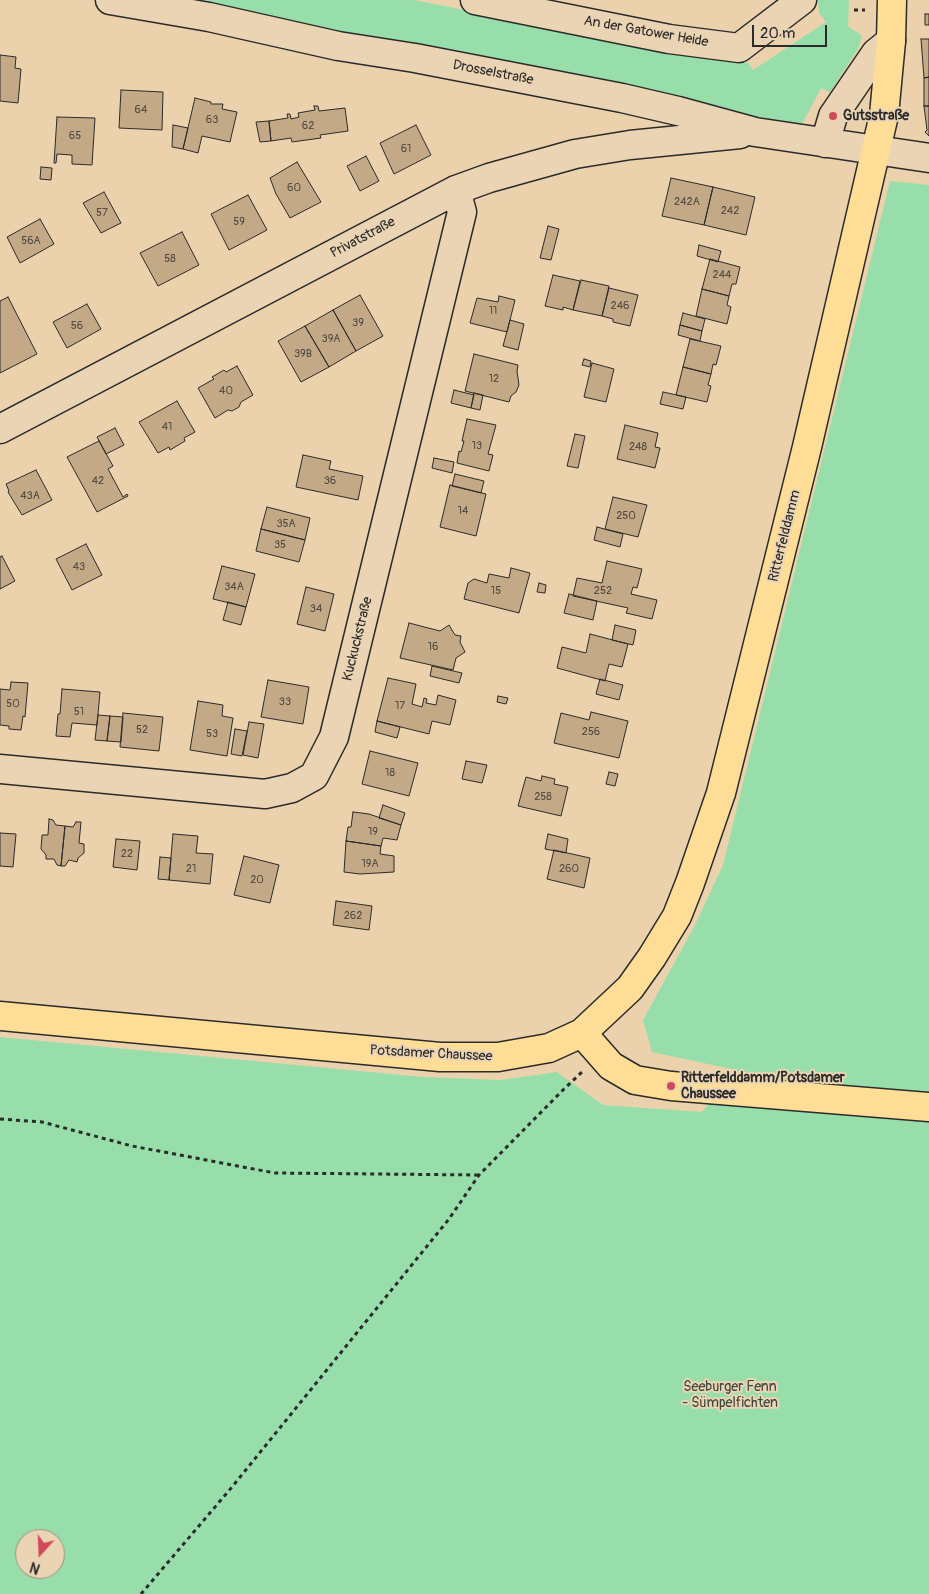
<!DOCTYPE html>
<meta charset="utf-8">
<style>
body{margin:0}
#map{position:relative;width:929px;height:1594px;overflow:hidden;background:#ebd2ad;font-family:Pangolin,sans-serif}
canvas{display:block}
.north{position:absolute;left:15px;top:1529px;width:50px;height:50px;box-sizing:border-box;background:#ead4b3;border:1px solid #9e907d;border-radius:50%;rotate:200deg;font-size:14px;font-weight:700;line-height:20px;text-align:center;color:#2b2b2b}
.north::after{content:'';display:block;margin:auto;width:18px;height:22px;background:#d1495b;clip-path:polygon(50% 0,100% 100%,50% 72%,0 100%)}
.scale{position:absolute;left:752px;top:25px;width:75px;height:22px;box-sizing:border-box;border:2px solid #2b2b2b;border-top:0;padding-left:6px;font-size:15px;line-height:18px;white-space:nowrap;color:#2b2b2b;-webkit-text-stroke:4px #ead4b3;paint-order:stroke}
</style>
<div id="map">
<canvas width="929" height="1594"></canvas>
<div class="north">N</div>
<div class="scale">20 m</div>
</div>
<script>
const c = document.querySelector('canvas').getContext('2d');
c.lineJoin = 'round';
function paint(path, color) {
  c.fillStyle = color;
  c.fill(path, 'evenodd');
}
function shape(rows) {
  const path = new Path2D();
  for (const r of rows) {
    path.moveTo(r[0], r[1]);
    for (let i = 2; i < r.length; i += 2) path.lineTo(r[i], r[i + 1]);
  }
  return path;
}
function strokePath(path, color, width, dash) {
  c.strokeStyle = color;
  c.lineWidth = width;
  c.lineCap = dash ? 'butt' : 'round';
  c.setLineDash(dash || []);
  c.stroke(path);
}
function drawText(font, color, halo, rows, align = 'center') {
  c.font = font + ' Pangolin,sans-serif';
  c.lineWidth = 4;
  c.setLineDash([]);
  c.textBaseline = 'middle';
  c.strokeStyle = halo;
  c.fillStyle = color;
  for (const [text, x, y, turn = 0] of rows) {
    c.save();
    c.translate(x, y);
    c.rotate((+turn || 0) * Math.PI / 180);
    c.textAlign = isNaN(turn) ? turn : align;
    if (halo) c.strokeText(text, 0, 0);
    c.fillText(text, 0, 0);
    c.restore();
  }
}
paint(shape([
 [179,0,414,0,719,60,746,63,748,62,753,70,826,22,819,13,818,0,849,0,848,26,862,36,858,49,830,92,821,88,800,128,472,58],
 [890,181,929,185,929,1594,0,1594,0,1037,423,1077,501,1080,557,1072,603,1105,702,1112,736,1070,652,1052,643,1020,694,927,723,865],
 [25,1539,55,1539,55,1569,25,1569]
]), '#98deab');
const building = shape([
 [925,14,929,14,929,25,925,25,925,14],
 [921,39,929,39,929,77,924,78,921,39],
 [0,55,16,57,15,68,21,69,18,103,0,101,0,55],
 [929,77,929,106,924,106,924,78,929,77],
 [121,90,163,92,162,130,119,128,121,90],
 [195,98,211,102,211,104,223,104,222,109,237,112,230,142,202,136,198,153,183,149,195,98],
 [314,106,318,106,319,111,345,108,348,131,320,135,321,138,292,142,291,138,271,141,269,121,288,118,287,114,290,114,291,119,299,117,298,113,315,110,314,106],
 [924,106,929,106,929,136,925,132,927,130,924,106],
 [57,117,95,118,92,165,72,164,72,155,57,154,56,163,54,163,57,117],
 [269,121,271,141,260,142,256,122,269,121],
 [173,125,188,128,183,149,172,147,173,125],
 [416,125,431,155,394,174,380,143,416,125],
 [366,156,379,181,360,191,347,166,366,156],
 [297,162,321,202,290,218,276,194,270,178,297,162],
 [41,167,52,168,51,180,40,179,41,167],
 [671,178,713,187,704,225,662,216,671,178],
 [713,187,755,197,746,235,704,225,713,187],
 [104,192,121,223,101,233,83,203,104,192],
 [248,195,267,230,229,250,211,214,248,195],
 [40,219,54,244,20,263,7,237,40,219],
 [548,226,559,229,551,260,540,258,548,226],
 [182,232,199,265,158,286,140,253,182,232],
 [699,245,721,251,718,262,697,256,699,245],
 [710,259,740,267,736,284,732,284,729,296,702,289,710,259],
 [553,275,580,281,573,310,563,307,563,310,545,306,553,275],
 [581,280,609,286,602,316,573,310,581,280],
 [609,288,638,295,630,326,613,322,613,319,602,316,609,288],
 [702,289,729,296,727,305,731,307,727,324,696,316,702,289],
 [360,295,383,336,356,351,333,310,360,295],
 [499,296,515,300,507,332,470,323,477,298,498,302,499,296],
 [8,297,37,354,0,373,0,301,8,297],
 [87,304,101,329,67,348,53,322,87,304],
 [333,310,356,351,329,367,305,326,333,310],
 [683,313,705,319,702,331,680,325,683,313],
 [510,320,524,324,518,350,503,346,510,320],
 [680,325,702,331,700,341,678,335,680,325],
 [305,326,329,367,301,382,278,341,305,326],
 [690,339,721,346,716,365,713,364,711,374,683,367,690,339],
 [474,354,518,365,517,371,519,385,516,392,511,396,509,402,465,391,474,354],
 [584,359,591,361,590,367,582,365,584,359],
 [592,363,614,369,606,402,584,397,592,363],
 [237,366,253,395,241,402,239,407,232,411,228,410,215,418,198,388,214,379,212,377,224,370,226,372,237,366],
 [683,367,711,374,708,385,711,386,707,402,676,395,683,367],
 [454,390,474,395,471,408,451,403,454,390],
 [663,392,686,397,683,409,660,404,663,392],
 [474,393,483,395,480,410,471,408,474,393],
 [177,401,195,432,184,438,185,441,170,450,169,447,158,453,139,422,177,401],
 [467,419,496,425,488,454,493,455,489,471,457,463,459,451,461,452,464,441,462,441,467,419],
 [625,425,658,433,655,447,660,448,655,468,617,459,625,425],
 [115,428,124,445,106,454,97,437,115,428],
 [575,434,585,436,578,468,567,466,575,434],
 [99,441,113,466,108,469,123,497,127,494,128,496,97,512,67,457,99,441],
 [303,455,331,461,329,469,363,476,358,500,296,487,303,455],
 [434,458,454,462,452,473,432,468,434,458],
 [36,470,52,500,22,515,8,492,9,491,6,484,36,470],
 [455,474,484,481,481,493,452,486,455,474],
 [450,485,486,494,476,536,440,527,450,485],
 [613,497,647,505,638,537,605,529,613,497],
 [267,507,310,518,305,540,261,529,267,507],
 [597,527,623,534,620,547,594,540,597,527],
 [261,529,305,540,299,562,256,551,261,529],
 [86,544,102,575,72,590,56,559,86,544],
 [2,556,15,581,0,589,0,557,2,556],
 [607,561,642,569,637,588,633,587,631,594,657,600,652,619,626,613,628,608,573,596,577,578,602,583,607,561],
 [222,566,255,574,246,607,213,599,222,566],
 [511,568,530,573,519,613,464,599,468,583,474,579,487,583,489,574,509,578,511,568],
 [539,583,546,585,545,593,537,592,539,583],
 [306,587,334,594,325,631,297,624,306,587],
 [569,594,597,601,593,620,564,613,569,594],
 [228,602,246,607,241,625,223,620,228,602],
 [409,623,440,631,449,625,455,635,461,636,460,642,465,652,456,658,453,670,400,658,409,623],
 [615,625,636,630,633,645,612,640,615,625],
 [590,634,628,644,622,667,609,664,605,681,557,668,562,647,586,653,590,634],
 [432,666,462,673,459,683,430,676,432,666],
 [388,678,416,684,412,704,422,707,424,698,427,699,426,703,436,705,438,695,456,700,450,725,432,721,429,734,377,721,388,678],
 [600,679,623,685,619,700,596,694,600,679],
 [268,680,309,687,303,724,261,717,268,680],
 [11,682,28,683,25,717,23,716,21,730,9,729,9,726,0,725,0,689,10,690,11,682],
 [62,689,100,692,97,725,72,723,70,737,56,736,58,714,60,714,62,689],
 [498,696,508,698,506,704,497,702,498,696],
 [198,701,223,705,222,716,233,718,227,756,190,750,198,701],
 [591,712,628,721,619,758,554,743,561,713,589,720,591,712],
 [123,713,163,717,159,751,120,747,123,713],
 [98,715,110,716,107,741,95,740,98,715],
 [110,716,123,717,121,742,107,741,110,716],
 [377,721,400,727,397,738,375,732,377,721],
 [249,722,264,724,258,758,243,755,249,722],
 [235,729,247,731,242,756,231,754,235,729],
 [370,751,418,763,409,796,362,784,370,751],
 [466,761,487,765,482,783,462,779,466,761],
 [609,772,618,774,615,786,606,784,609,772],
 [542,776,555,779,554,784,568,787,561,816,518,806,526,777,541,781,542,776],
 [383,805,405,813,401,825,379,818,383,805],
 [353,812,369,814,401,825,397,840,383,838,381,846,346,841,348,827,351,827,353,812],
 [49,819,53,820,56,825,65,826,61,866,57,865,54,859,46,859,46,855,41,849,42,835,48,835,49,819],
 [76,822,81,822,79,843,84,844,84,853,78,858,77,862,69,860,65,866,61,866,65,826,73,827,76,822],
 [0,833,16,834,13,867,0,866,0,833],
 [173,834,198,836,196,853,213,854,210,884,169,880,173,834],
 [548,834,568,839,566,853,545,849,548,834],
 [116,839,140,841,137,870,113,867,116,839],
 [346,841,381,846,380,854,394,856,394,872,360,874,344,872,346,841],
 [554,850,590,858,584,888,547,879,554,850],
 [244,856,279,865,270,903,234,895,244,856],
 [160,857,171,858,169,880,158,879,160,857],
 [336,901,372,906,369,930,333,925,336,901]
]);
paint(building, '#c3a985');
strokePath(building, '#2b2b2b', 1);
const minor = shape([
 [110,0,209,17,338,46,415,58,622,98,678,111,755,132,929,158],
 [475,0,669,39,739,48,802,0],
 [825,143,833,116,876,53,891,41],
 [0,429,456,190,489,178,575,154,630,145,740,134],
 [0,769,265,794,292,788,314,776,334,737,462,212,456,190]
]);
const major = shape([
 [0,1016,440,1057,498,1057,549,1048,582,1033,630,988,652,957,677,916,690,883,721,793,807,447,884,115,891,41,892,0],
 [582,1033,611,1066,635,1080,671,1086,929,1107]
]);
strokePath(minor, '#2b2b2b', 31);
strokePath(major, '#2b2b2b', 31);
strokePath(shape([
 [854,10,865,10],
 [0,1119,42,1122,132,1146,275,1173,479,1175],
 [141,1594,232,1487,449,1219,479,1175,564,1089,582,1072]
]), '#2b2b2b', 3, [4, 4]);
strokePath(minor, '#ead4b3', 28);
strokePath(major, '#fedd96', 28);
for (const [x, y, r, color] of [
 [833,116,5,"#d1495b"],
 [671,1086,5,"#d1495b"]
]) {
  const dot = new Path2D();
  dot.arc(x, y, r, 0, 2 * Math.PI);
  c.fillStyle = color;
  c.fill(dot);
  strokePath(dot, '#ead4b3', 2);
}
drawText('11px', '#514a42', null, [
 ["64",141,110],
 ["63",212,120],
 ["62",308,126],
 ["65",75,136],
 ["61",406,149],
 ["60",294,188],
 ["242A",687,202],
 ["242",730,211],
 ["57",102,213],
 ["59",239,222],
 ["56A",31,241],
 ["58",170,259],
 ["244",722,275],
 ["246",620,306],
 ["11",493,311],
 ["39",358,323],
 ["56",77,326],
 ["39A",331,339],
 ["39B",303,354],
 ["12",494,379],
 ["40",226,391],
 ["41",167,427],
 ["13",477,446],
 ["248",638,447],
 ["42",98,481],
 ["36",330,481],
 ["43A",30,496],
 ["14",463,511],
 ["250",626,516],
 ["35A",286,524],
 ["35",280,545],
 ["43",79,567],
 ["34A",234,587],
 ["15",496,591],
 ["252",603,591],
 ["34",316,609],
 ["16",433,647],
 ["33",285,702],
 ["50",13,704],
 ["17",400,706],
 ["51",79,712],
 ["52",142,730],
 ["256",591,732],
 ["53",212,734],
 ["18",390,773],
 ["258",543,797],
 ["19",373,832],
 ["22",127,854],
 ["19A",370,864],
 ["21",191,869],
 ["260",569,869],
 ["20",257,880],
 ["262",353,916]
]);
drawText('14px', '#2b2b2b', '#ead4b3', [
 ["An der Gatower Heide",646,32,10],
 ["Drosselstraße",493,73,11],
 ["Privatstraße",363,238,-28],
 ["Ritterfelddamm",785,536,-76],
 ["Kuckuckstraße",358,639,-76],
 ["Potsdamer Chaussee",431,1054,3]
]);
drawText('bold 14px', '#2b2b2b', '#ead4b3', [
 ["Gutsstraße",843,116],
 ["Ritterfelddamm/Potsdamer",681,1078],
 ["Chaussee",681,1094]
], 'left');
drawText('14px', '#3b463e', '#ead4b3', [
 ["Seeburger Fenn",730,1387],
 ["- Sümpelfichten",730,1403]
]);
</script>
